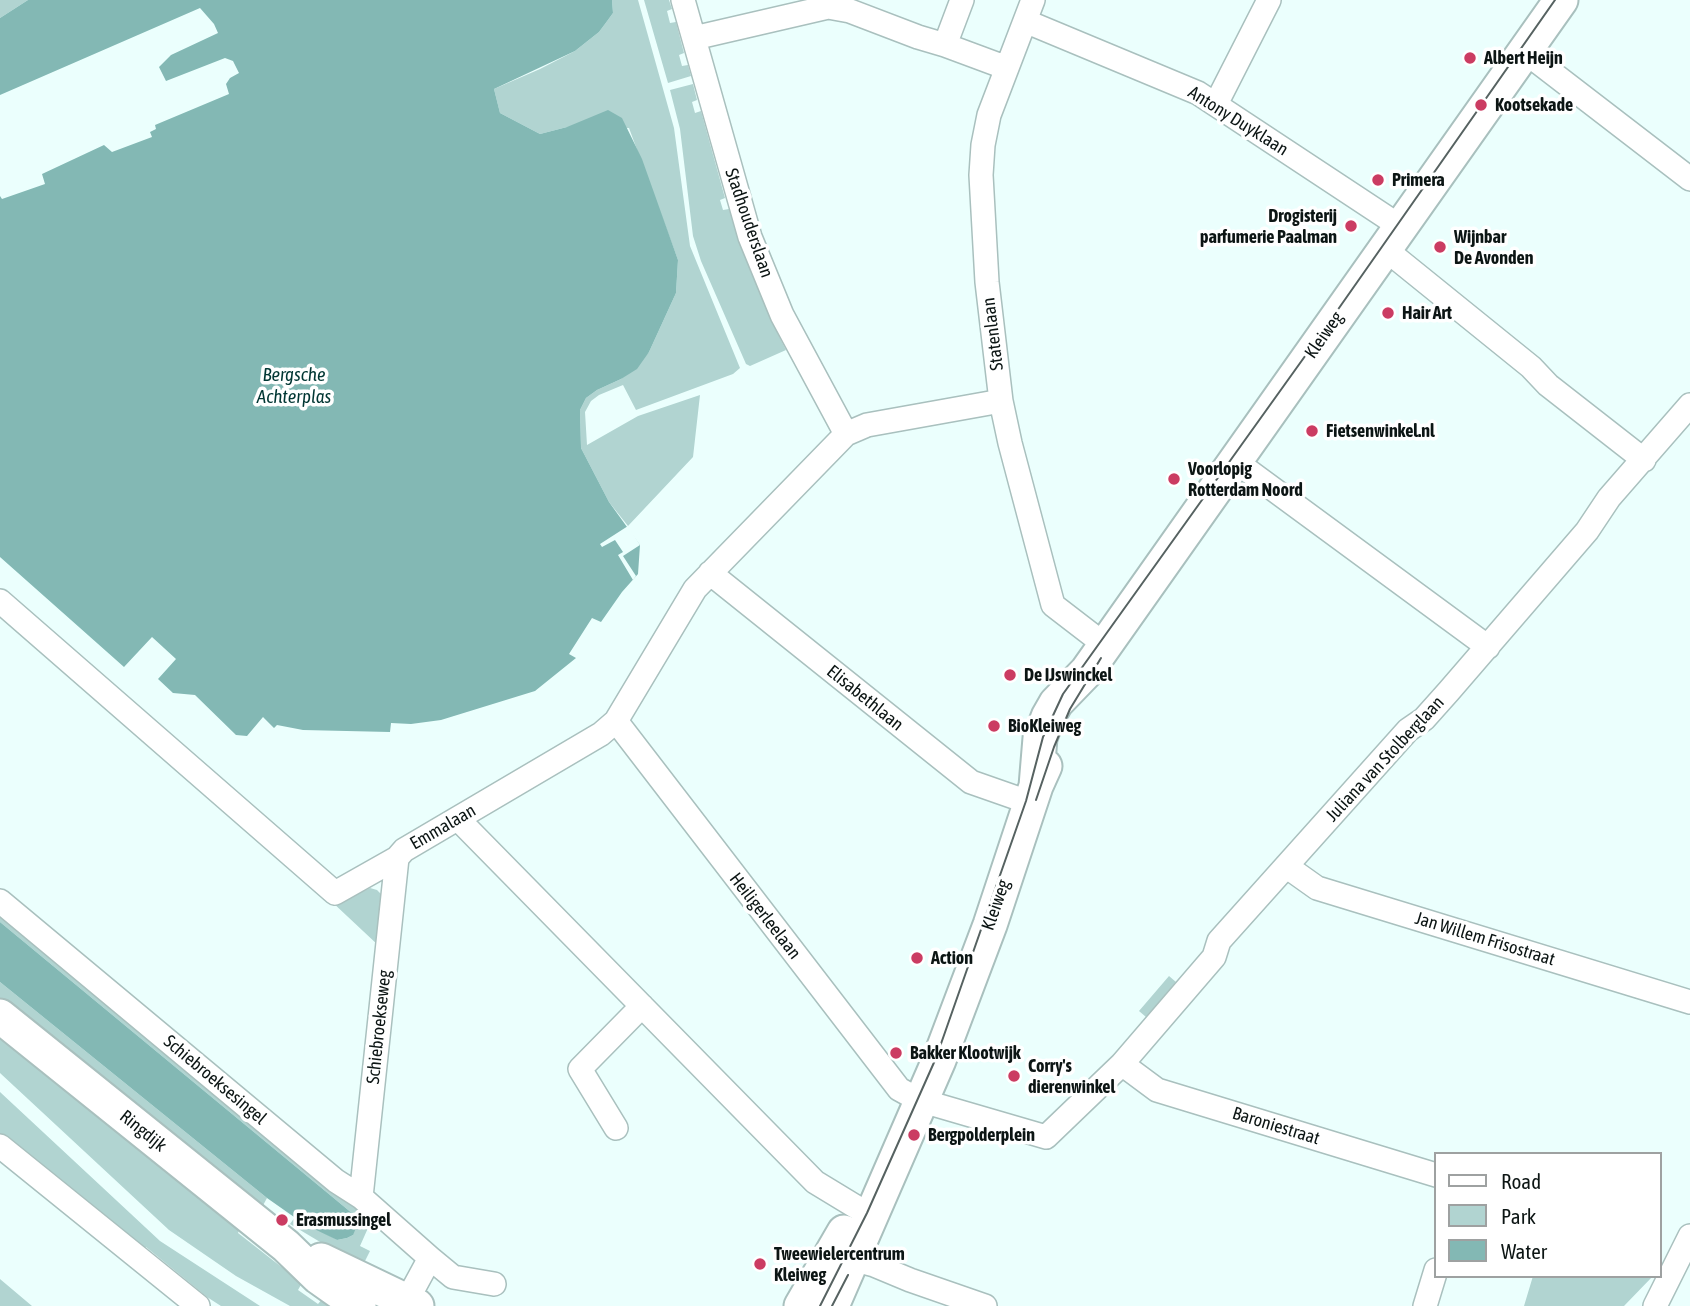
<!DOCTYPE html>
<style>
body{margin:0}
#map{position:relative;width:1690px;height:1306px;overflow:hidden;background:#ebfffd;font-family:"Asap Condensed",sans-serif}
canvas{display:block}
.legend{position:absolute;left:1434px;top:1152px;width:228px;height:126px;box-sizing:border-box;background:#fff;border:2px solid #9ea1a1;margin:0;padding:9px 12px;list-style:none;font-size:21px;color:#0c1514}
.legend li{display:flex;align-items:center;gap:14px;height:35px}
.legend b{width:35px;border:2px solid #9ea1a1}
</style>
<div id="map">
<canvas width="1690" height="1306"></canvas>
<ul class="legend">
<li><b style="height:9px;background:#fff"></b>Road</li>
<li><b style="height:19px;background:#b1d4d1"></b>Park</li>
<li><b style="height:19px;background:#83b8b4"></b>Water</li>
</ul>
</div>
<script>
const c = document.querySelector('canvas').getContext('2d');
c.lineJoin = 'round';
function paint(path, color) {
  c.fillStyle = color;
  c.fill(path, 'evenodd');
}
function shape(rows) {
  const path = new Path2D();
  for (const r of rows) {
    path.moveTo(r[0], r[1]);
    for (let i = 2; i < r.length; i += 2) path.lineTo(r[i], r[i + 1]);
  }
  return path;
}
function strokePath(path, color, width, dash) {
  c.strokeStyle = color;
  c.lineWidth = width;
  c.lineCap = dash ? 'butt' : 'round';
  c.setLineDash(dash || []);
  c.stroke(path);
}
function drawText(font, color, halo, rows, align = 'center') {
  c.font = font + ' "Asap Condensed",sans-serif';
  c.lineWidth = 7;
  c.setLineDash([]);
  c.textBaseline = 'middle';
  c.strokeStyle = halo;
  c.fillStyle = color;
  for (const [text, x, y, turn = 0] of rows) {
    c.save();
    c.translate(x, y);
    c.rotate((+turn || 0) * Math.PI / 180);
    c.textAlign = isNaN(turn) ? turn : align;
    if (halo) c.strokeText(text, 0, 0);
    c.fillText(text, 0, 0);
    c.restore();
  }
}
paint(shape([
 [0,0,28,0,0,18],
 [612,0,638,0,674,128,690,246,740,368,733,374,636,410,623,385,599,395,591,401,585,412,587,445,638,416,700,395,693,457,628,526,609,502,581,448,580,410,586,398,597,390,621,379,649,352,676,293,678,260,629,128,567,127,540,134,500,113,494,89,540,69,575,51,599,32,605,24,613,13],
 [644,0,669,0,672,9,667,11,670,23,676,22,684,53,679,55,682,66,688,65,691,76,668,83],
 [693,84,697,100,692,102,695,113,701,111,725,198,720,200,723,210,729,209,771,320,786,350,750,366,746,364,701,261,693,236,680,129,670,90],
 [370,888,377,890,382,895,379,946,331,901,342,901],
 [0,909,372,1219,360,1246,370,1251,362,1267,290,1224,295,1217,337,1240,347,1238,353,1235,353,1214,0,922],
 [1169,976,1176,982,1146,1017,1139,1011],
 [0,982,267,1198,260,1211,0,1001],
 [0,1032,240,1228,238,1233,302,1283,298,1290,318,1304,323,1298,334,1306,290,1306,236,1276,169,1230,0,1073],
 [0,1092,160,1241,260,1306,221,1306,207,1297,146,1247,140,1253,0,1138],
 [1533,1276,1653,1276,1624,1306,1524,1306],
 [0,1279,32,1306,0,1306]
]), '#b1d4d1');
paint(shape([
 [28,0,612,0,613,13,605,24,599,32,575,51,494,89,500,113,540,134,567,127,608,110,622,118,642,159,678,260,676,293,649,352,637,369,621,379,597,390,586,398,580,410,581,448,609,502,640,545,638,574,622,592,601,622,592,618,569,654,576,658,535,691,441,720,411,724,391,723,390,732,303,730,277,725,274,728,263,717,247,736,236,735,195,695,173,693,158,679,176,659,152,637,124,667,0,557,0,196,2,199,45,184,42,174,104,145,112,152,152,137,150,132,156,129,155,125,229,94,226,84,230,78,239,73,233,61,225,58,166,81,159,67,171,55,218,33,214,24,200,8,0,95,0,18],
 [0,922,353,1214,356,1228,353,1235,347,1238,337,1240,304,1224,267,1198,0,982]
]), '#83b8b4');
paint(shape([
 [628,526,640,545,623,556,636,576,633,580,618,555,623,552,615,540,602,547,600,544]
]), '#ebfffd');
const street = shape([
 [683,0,750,237,782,315,846,434],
 [962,0,945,45,1007,68],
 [1033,0,989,115,983,145,981,175,987,282,1001,401,1010,443,1053,605,1105,645],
 [1025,21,1198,93,1401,227],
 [694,38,828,7,850,11,918,37,945,45],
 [1525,52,1690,179],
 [1216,104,1269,0],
 [1385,249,1531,367,1548,385,1644,460],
 [1235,461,1488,647],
 [710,573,971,782,1031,803],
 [0,601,335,893,397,858,404,850,601,734,616,721,695,589,846,434,867,425,1001,401],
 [616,721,899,1089,919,1100,1046,1137,1122,1064,1214,957,1219,941,1408,730,1424,719,1449,691,1587,531,1609,498,1690,405],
 [458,819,815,1182,871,1216],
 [1286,866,1317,888,1690,1002],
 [0,901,336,1181,361,1197,430,1258],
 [1122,1064,1157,1090,1436,1175],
 [616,1128,580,1069,642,1006],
 [0,1146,198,1306],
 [361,1197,397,858],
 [840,1256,874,1265,910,1280,985,1306],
 [404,1306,430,1258,453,1277,494,1284],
 [1425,1306,1436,1270],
 [1655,1306,1690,1236]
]);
const secondary = shape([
 [1036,786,1040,738,1048,717,1056,703,1087,671,1561,0],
 [0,1016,286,1246,318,1277,359,1306],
 [321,1260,417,1306],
 [801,1306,844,1232],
 [832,1306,939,1060,990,925,1036,786,1045,766]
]);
strokePath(street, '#a9c0be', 26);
strokePath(secondary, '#a9c0be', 37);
strokePath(street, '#fff', 23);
strokePath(secondary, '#fff', 33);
strokePath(shape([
 [1036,800,1054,747,1070,709,1101,658],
 [820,1306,867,1213,936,1058,1026,801,1043,737,1063,694,1318,338,1555,0],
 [832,1306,848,1275]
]), '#566261', 2);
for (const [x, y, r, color] of [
 [1470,58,7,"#cb3c62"],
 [1481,105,7,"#cb3c62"],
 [1378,180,7,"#cb3c62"],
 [1351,226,7,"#cb3c62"],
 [1440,247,7,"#cb3c62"],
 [1388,313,7,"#cb3c62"],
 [1312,431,7,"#cb3c62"],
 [1174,479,7,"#cb3c62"],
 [1010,675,7,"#cb3c62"],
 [994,726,7,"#cb3c62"],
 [917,958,7,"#cb3c62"],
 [896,1053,7,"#cb3c62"],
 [1014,1076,7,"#cb3c62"],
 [914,1135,7,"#cb3c62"],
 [282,1220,7,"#cb3c62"],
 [760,1264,7,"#cb3c62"]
]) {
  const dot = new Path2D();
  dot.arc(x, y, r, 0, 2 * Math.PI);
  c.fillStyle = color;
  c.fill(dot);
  strokePath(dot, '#fff', 2.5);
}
drawText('bold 18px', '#0c1514', '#fff', [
 ["Albert Heijn",1484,58],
 ["Kootsekade",1495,105],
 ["Primera",1392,180],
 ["Drogisterij",1337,216,"right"],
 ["parfumerie Paalman",1337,237,"right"],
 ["Wijnbar",1454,237],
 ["De Avonden",1454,258],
 ["Hair Art",1402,313],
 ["Fietsenwinkel.nl",1326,431],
 ["Voorlopig",1188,469],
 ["Rotterdam Noord",1188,490],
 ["De IJswinckel",1024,675],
 ["BioKleiweg",1008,726],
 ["Action",931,958],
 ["Bakker Klootwijk",910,1053],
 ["Corry's",1028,1066],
 ["dierenwinkel",1028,1087],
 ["Bergpolderplein",928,1135],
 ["Erasmussingel",296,1220],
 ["Tweewielercentrum",774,1254],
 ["Kleiweg",774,1275]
], 'left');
drawText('18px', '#0c1514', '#fff', [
 ["Antony Duyklaan",1238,121,32],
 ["Stadhouderslaan",749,223,71],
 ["Statenlaan",993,334,-97],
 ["Kleiweg",1324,335,-55],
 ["Elisabethlaan",865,698,39],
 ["Juliana van Stolberglaan",1385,759,-47],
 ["Emmalaan",443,827,-30],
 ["Kleiweg",996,905,-71],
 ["Heiligerleelaan",765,916,52],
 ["Jan Willem Frisostraat",1485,939,17],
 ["Schiebroekseweg",379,1027,-84],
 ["Schiebroeksesingel",215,1080,40],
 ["Baroniestraat",1276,1126,17],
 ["Ringdijk",143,1131,39]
]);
drawText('italic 19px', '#003633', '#fff', [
 ["Bergsche",294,375],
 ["Achterplas",294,397]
]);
</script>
